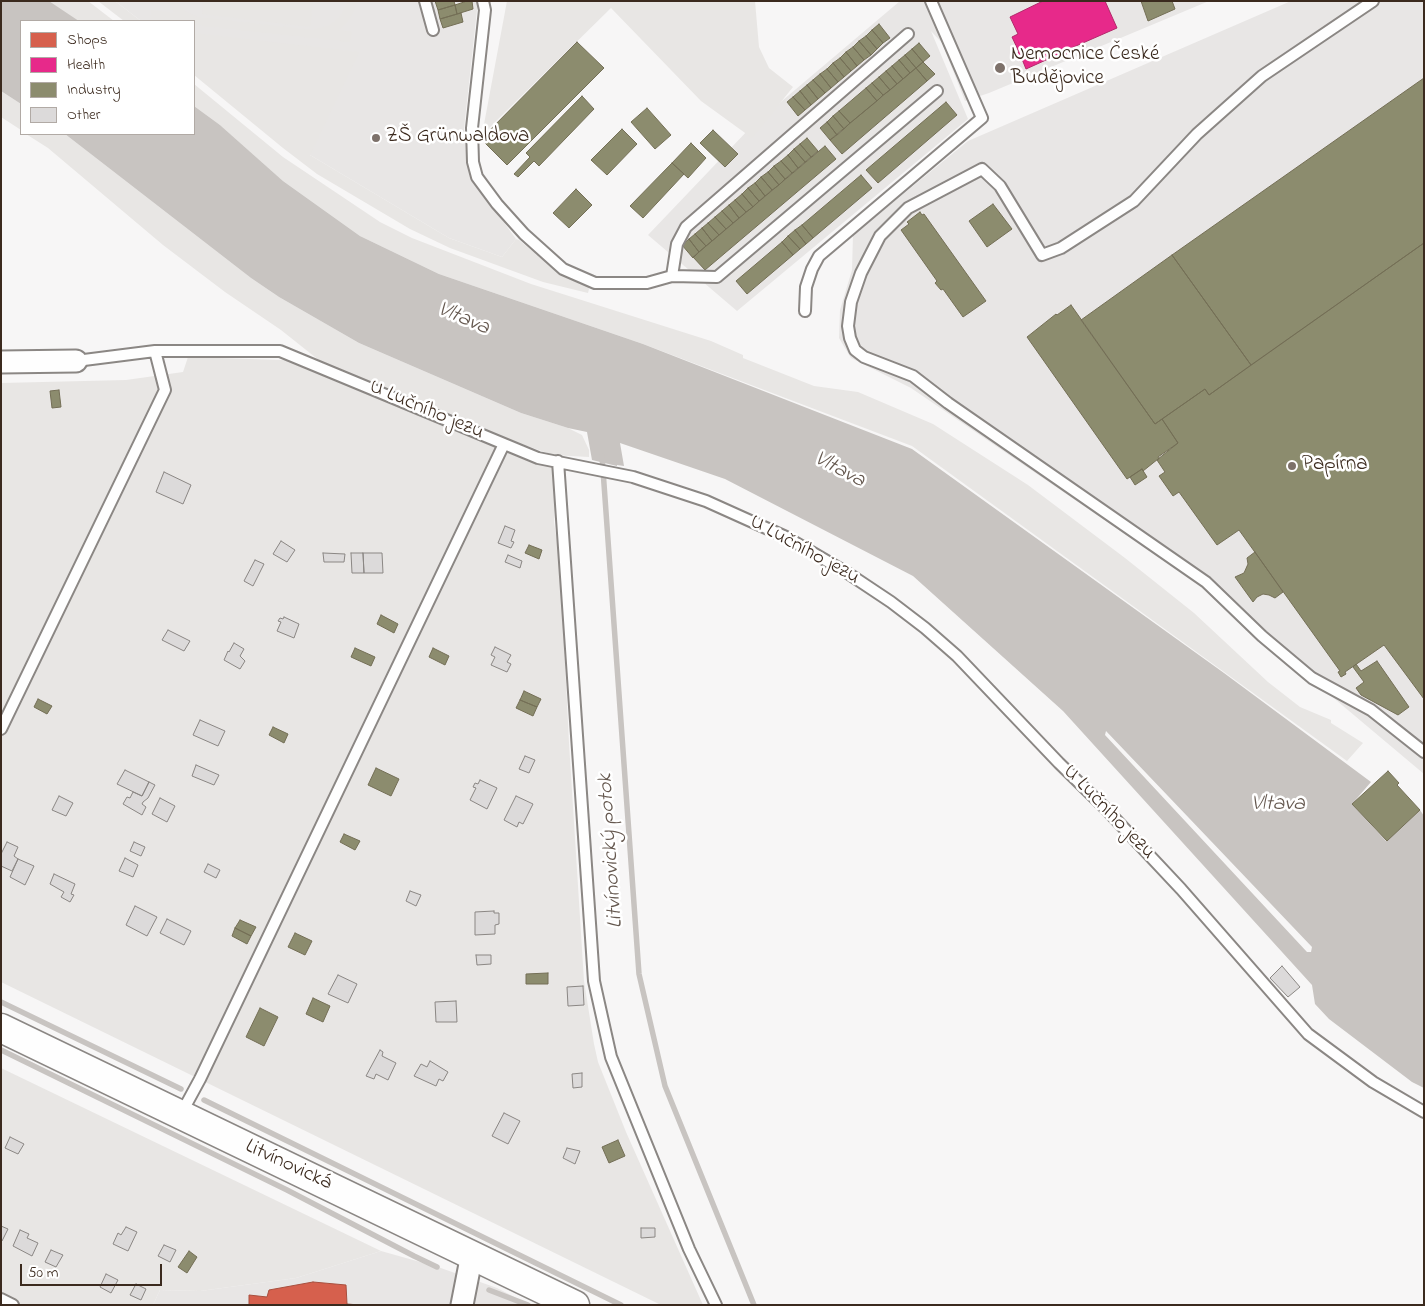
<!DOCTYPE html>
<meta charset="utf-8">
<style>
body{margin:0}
#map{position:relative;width:1425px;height:1306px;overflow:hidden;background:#f7f6f6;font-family:"Indie Flower",sans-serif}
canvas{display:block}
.frame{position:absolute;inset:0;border:2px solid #3b2a1e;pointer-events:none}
.legend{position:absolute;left:20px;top:20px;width:175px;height:115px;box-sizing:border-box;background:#fff;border:1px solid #b1aaa5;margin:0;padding:6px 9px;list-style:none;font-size:15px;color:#3b2a1e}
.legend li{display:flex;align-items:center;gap:10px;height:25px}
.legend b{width:25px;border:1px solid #b1aaa5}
.scale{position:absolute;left:20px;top:1264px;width:142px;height:22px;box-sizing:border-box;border:2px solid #3b2a1e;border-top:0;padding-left:6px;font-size:15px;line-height:18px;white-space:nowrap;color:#3b2a1e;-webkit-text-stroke:4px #fff;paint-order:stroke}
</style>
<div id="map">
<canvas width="1425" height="1306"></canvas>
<div class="frame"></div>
<ul class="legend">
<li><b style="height:14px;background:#d6604d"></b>Shops</li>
<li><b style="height:14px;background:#e7298a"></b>Health</li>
<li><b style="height:14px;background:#8c8c6e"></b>Industry</li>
<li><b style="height:14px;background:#dcdada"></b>Other</li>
</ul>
<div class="scale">50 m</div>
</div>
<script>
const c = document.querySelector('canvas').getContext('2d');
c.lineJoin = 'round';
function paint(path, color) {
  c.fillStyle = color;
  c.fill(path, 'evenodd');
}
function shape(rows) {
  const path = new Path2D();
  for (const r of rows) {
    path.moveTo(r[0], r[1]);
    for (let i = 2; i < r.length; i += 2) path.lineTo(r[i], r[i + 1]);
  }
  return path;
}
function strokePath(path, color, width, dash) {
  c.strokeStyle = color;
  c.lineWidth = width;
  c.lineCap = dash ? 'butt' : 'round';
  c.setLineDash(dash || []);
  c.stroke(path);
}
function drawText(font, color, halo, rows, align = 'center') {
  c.font = font + ' "Indie Flower",sans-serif';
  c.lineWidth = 5;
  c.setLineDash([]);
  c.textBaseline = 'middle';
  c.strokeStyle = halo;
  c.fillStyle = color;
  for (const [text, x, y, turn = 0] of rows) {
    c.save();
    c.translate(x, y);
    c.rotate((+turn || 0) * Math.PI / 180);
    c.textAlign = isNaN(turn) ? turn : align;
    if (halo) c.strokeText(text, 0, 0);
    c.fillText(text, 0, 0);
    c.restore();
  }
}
paint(shape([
 [115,1,478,1,464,129,470,176,516,239,502,257,449,238,310,155,194,64,194,21,141,21],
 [900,1,1209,1,989,93,965,101,942,43,931,31,968,119,737,311,648,235,750,128],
 [1291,1,1424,1,1424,774,1198,584,911,388,851,358,839,338,840,310,852,270,853,235,968,141],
 [381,1251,438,1267,497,1288,530,1305,153,1305,160,1290,200,1291,296,1278]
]), '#e8e6e5');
paint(shape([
 [49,1,88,1,114,21,79,21],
 [98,1,115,1,141,21,124,21],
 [167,1,176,1,185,11,198,17,313,30,330,25,339,18,349,1,357,1,354,10,348,21,338,30,352,32,350,42,194,25,194,21,150,20,151,10,175,13],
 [203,1,313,1,310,27,202,14],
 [507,1,755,1,759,47,769,68,793,87,752,138,701,101,611,8,482,135],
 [194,33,359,52,310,155,449,238,502,257,516,239,519,240,542,259,565,274,590,285,588,293,543,282,450,248,410,229,317,174,283,148,194,75],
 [194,84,283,157,380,222,412,238,531,284,711,341,743,355,743,358,814,386,858,392,933,424,1028,485,1125,558,1194,613,1268,682,1300,707,1331,720,1331,723,1363,743,1347,761,912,446,643,344,439,274,360,236,283,181,220,125,194,106],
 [1,91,21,104,21,130,1,117],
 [26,134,65,134,251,278,279,297,359,343,521,413,568,428,582,435,589,450,589,457,553,455,504,438,325,365,281,330,225,292,163,245,48,148],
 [188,357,280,360,301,359,558,461,554,522,560,562,569,743,584,981,594,1044,598,1062,626,1132,703,1305,661,1305,1,982,1,383,126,380,183,372],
 [1,1068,381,1251,296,1278,200,1291,160,1290,153,1305,1,1305]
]), '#e8e6e4');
paint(shape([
 [1,1,49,1,79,21,21,21,21,104,1,91],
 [194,106,220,125,283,181,360,236,439,274,643,344,912,449,1224,673,1371,782,1352,804,1386,841,1420,810,1424,816,1424,1088,1412,1082,1329,1019,1315,1004,1312,985,1063,711,913,576,725,479,620,443,624,466,617,465,617,466,592,460,587,432,568,428,521,413,359,343,279,297,251,278,65,134,194,134],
 [1106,731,1312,947,1311,952,1307,952,1105,735]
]), '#c8c4c1');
const shops = shape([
 [313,1282,346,1285,347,1304,359,1305,249,1305,249,1295,267,1297,269,1290,313,1282]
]);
paint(shops, '#d6604d');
strokePath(shops, '#a8503f', 1);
const health = shape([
 [1043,1,1105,1,1117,28,1069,49,1070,52,1059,58,1057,55,1026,69,1022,59,1019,61,1016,54,1019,52,1012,37,1018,34,1010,17,1043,1]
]);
paint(health, '#e7298a');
strokePath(health, '#b3296a', 1);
const industry = shape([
 [435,1,454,1,455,5,438,10,435,1],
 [467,1,472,1,473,9,457,14,455,5,467,1],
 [1141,1,1172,1,1175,9,1148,21,1141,1],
 [455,5,457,14,440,19,438,10,455,5],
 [461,13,463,22,443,28,440,19,461,13],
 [879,24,890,38,883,43,872,30,879,24],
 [872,30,883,43,877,49,866,36,872,30],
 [866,36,877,49,871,55,859,41,866,36],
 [859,41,871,55,864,60,853,47,859,41],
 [577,42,604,68,507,165,481,139,577,42],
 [919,43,930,56,923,62,912,49,919,43],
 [853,47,864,60,857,66,846,52,853,47],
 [912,49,923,62,916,68,905,55,912,49],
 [846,52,857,66,851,71,840,58,846,52],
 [905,55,916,68,910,73,899,60,905,55],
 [840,58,851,71,844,77,833,63,840,58],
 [899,60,910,73,903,79,892,66,899,60],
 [923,62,935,74,927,81,916,68,923,62],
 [833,63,844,77,838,82,827,69,833,63],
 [892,66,903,79,897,84,886,71,892,66],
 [916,68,927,81,842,154,830,140,916,68],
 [827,69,838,82,831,88,820,74,827,69],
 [886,71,897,84,890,90,879,77,886,71],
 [820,74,831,88,825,93,813,80,820,74],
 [879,77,890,90,883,95,872,83,879,77],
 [1424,78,1424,243,1251,365,1172,255,1424,78],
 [813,80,825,93,818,99,807,85,813,80],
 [872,83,883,95,877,101,866,88,872,83],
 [807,85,818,99,811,105,800,91,807,85],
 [866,88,877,101,850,123,839,111,866,88],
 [800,91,811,105,805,110,793,97,800,91],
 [582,96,594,109,539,166,534,161,518,177,514,174,530,157,526,153,582,96],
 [793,97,805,110,798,116,787,102,793,97],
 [946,102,957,115,878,183,866,170,946,102],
 [647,108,671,135,655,149,631,122,647,108],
 [839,111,850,123,844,129,833,116,839,111],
 [833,116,844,129,837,135,827,122,833,116],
 [827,122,837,135,830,140,820,128,827,122],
 [622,129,637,144,607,175,591,160,622,129],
 [713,130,738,154,725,167,700,143,713,130],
 [807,138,818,151,811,157,800,144,807,138],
 [691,143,706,158,688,178,672,163,691,143],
 [800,144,811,157,805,162,794,149,800,144],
 [825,146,836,159,705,270,693,257,825,146],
 [794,149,805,162,798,168,788,155,794,149],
 [788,155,798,168,792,173,781,161,788,155],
 [781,161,792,173,785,179,774,166,781,161],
 [672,163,684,174,643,218,630,206,672,163],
 [774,166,785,179,779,185,768,172,774,166],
 [768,172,779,185,772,190,761,177,768,172],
 [861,175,872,188,813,238,802,225,861,175],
 [761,177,772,190,765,196,755,183,761,177],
 [755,183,765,196,759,201,748,188,755,183],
 [748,188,759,201,753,207,742,194,748,188],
 [576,189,592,205,569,228,553,213,576,189],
 [742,194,753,207,746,212,735,200,742,194],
 [735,200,746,212,739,218,729,205,735,200],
 [993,204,1012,229,987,247,969,221,993,204],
 [729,205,739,218,733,223,722,211,729,205],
 [722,211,733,223,726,229,715,217,722,211],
 [920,212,922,215,924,214,986,301,963,317,943,289,941,290,935,283,937,281,901,230,909,224,907,222,920,212],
 [715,217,726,229,719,235,708,223,715,217],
 [708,223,719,235,712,241,702,228,708,223],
 [802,225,813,238,806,244,795,230,802,225],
 [702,228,712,241,706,246,695,234,702,228],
 [795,230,806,244,800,249,788,236,795,230],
 [695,234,706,246,699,252,689,239,695,234],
 [788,236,800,249,793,255,782,242,788,236],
 [689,239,699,252,693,258,682,245,689,239],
 [782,242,793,255,747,294,736,281,782,242],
 [1424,243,1424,699,1384,645,1345,672,1346,674,1341,677,1338,672,1340,671,1239,530,1217,545,1179,492,1173,496,1159,476,1165,472,1157,460,1159,459,1158,457,1178,443,1162,419,1205,389,1209,395,1424,243],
 [1172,255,1251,365,1209,395,1205,389,1155,424,1081,320,1172,255],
 [1071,305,1155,424,1162,419,1178,443,1143,471,1142,469,1127,479,1027,337,1056,314,1057,315,1071,305],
 [59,390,61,407,52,408,50,391,59,390],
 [1142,469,1147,477,1135,485,1130,477,1142,469],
 [529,545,542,550,539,559,525,553,529,545],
 [1255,552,1283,592,1275,598,1269,595,1263,594,1257,597,1253,602,1235,577,1244,573,1248,564,1247,558,1255,552],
 [381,615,398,624,394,633,377,624,381,615],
 [355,648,375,657,371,666,351,657,355,648],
 [433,648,449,656,445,665,429,657,433,648],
 [1377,661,1409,707,1398,715,1361,695,1356,688,1364,682,1353,667,1356,664,1361,671,1377,661],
 [524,691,541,699,537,707,520,700,524,691],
 [38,699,52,706,47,714,34,707,38,699],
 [520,700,537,707,533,716,516,708,520,700],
 [273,727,288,734,284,743,269,735,273,727],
 [376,768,399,779,391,796,368,785,376,768],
 [1388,771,1399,783,1397,785,1420,810,1387,841,1352,804,1388,771],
 [344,834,360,841,355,850,340,842,344,834],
 [240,920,256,927,251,936,235,928,240,920],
 [235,928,251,936,247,944,232,936,235,928],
 [295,933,312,941,305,955,288,947,295,933],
 [548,973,548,984,526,984,526,974,548,973],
 [313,998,330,1006,323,1022,306,1014,313,998],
 [260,1008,278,1017,264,1046,246,1037,260,1008],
 [618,1140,625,1156,609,1163,602,1147,618,1140],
 [189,1251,197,1257,187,1273,178,1267,189,1251]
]);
paint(industry, '#8c8c6e');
strokePath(industry, '#746f56', 1);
strokePath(shape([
 [602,456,639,974,665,1086,754,1305],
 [1,1002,181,1089],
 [1,1050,287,1190,414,1256,437,1267],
 [204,1100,621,1305],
 [489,1290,528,1305]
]), '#c8c4c1', 5.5);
const building = shape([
 [164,472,191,485,183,504,156,492,164,472],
 [505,526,515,530,511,541,514,542,511,548,498,543,505,526],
 [281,541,295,550,287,562,273,554,281,541],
 [323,553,345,554,344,562,324,562,323,553],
 [351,553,363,553,364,573,352,573,351,553],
 [363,553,382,553,383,573,364,573,363,553],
 [508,555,522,561,520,568,505,562,508,555],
 [255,560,264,564,253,586,244,581,255,560],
 [284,617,299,624,294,638,277,631,281,622,278,621,280,618,283,619,284,617],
 [168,630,190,641,184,651,162,640,168,630],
 [234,643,244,649,240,656,245,661,240,669,224,660,228,651,229,652,234,643],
 [495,647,511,655,507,662,511,664,507,672,491,665,495,657,491,655,495,647],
 [200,720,225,731,218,746,193,735,200,720],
 [525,756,535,760,529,773,519,769,525,756],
 [196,765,219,775,214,785,192,776,196,765],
 [125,770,149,782,142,796,117,784,125,770],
 [480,780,497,788,487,809,470,800,476,788,473,787,475,783,478,784,480,780],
 [149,782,155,785,148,798,143,802,142,804,146,807,142,815,123,804,127,797,130,798,133,792,142,796,149,782],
 [59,796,73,803,66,816,52,810,59,796],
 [516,796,533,804,523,824,519,822,517,827,504,820,516,796],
 [160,798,175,806,167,822,152,814,160,798],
 [7,842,18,847,14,856,18,859,12,871,1,866,1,854,7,842],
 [134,842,145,847,141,856,130,851,134,842],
 [125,858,138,865,133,877,119,871,125,858],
 [18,859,34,866,25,885,10,877,18,859],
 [208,864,220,870,216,878,204,872,208,864],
 [54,874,75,884,71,894,74,895,70,902,61,897,64,892,50,884,54,874],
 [410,891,421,895,416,906,406,901,410,891],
 [135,906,157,917,147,936,126,925,135,906],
 [494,911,494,913,499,913,499,924,495,925,495,934,475,935,475,912,494,911],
 [167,919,191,931,184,945,160,933,167,919],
 [476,955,491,955,491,964,477,965,476,955],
 [1282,966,1300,987,1288,997,1270,978,1282,966],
 [338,975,357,984,348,1003,328,994,338,975],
 [583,986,584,1005,568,1006,567,987,583,986],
 [456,1001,457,1022,436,1022,435,1002,456,1001],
 [380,1050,383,1052,382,1056,396,1063,388,1080,376,1074,374,1079,366,1076,380,1050],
 [430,1061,448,1072,443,1081,439,1079,436,1086,414,1076,421,1064,427,1067,430,1061],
 [582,1073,582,1087,573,1088,572,1074,582,1073],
 [504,1113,520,1121,508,1144,492,1136,504,1113],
 [10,1137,24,1144,18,1154,5,1148,10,1137],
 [567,1148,580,1151,575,1164,563,1158,567,1148],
 [1,1226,8,1229,2,1241,1,1241,1,1226],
 [126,1227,137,1232,128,1251,113,1244,118,1233,121,1235,126,1227],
 [641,1228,655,1228,655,1237,641,1238,641,1228],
 [20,1230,29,1234,27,1238,38,1243,32,1256,13,1246,20,1230],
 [164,1245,176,1250,170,1262,158,1256,164,1245],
 [51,1250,63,1255,56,1267,45,1262,51,1250],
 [106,1274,118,1280,111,1293,100,1287,106,1274],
 [136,1284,146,1289,141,1300,130,1295,136,1284]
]);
paint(building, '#dcdada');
strokePath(building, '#8b8784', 1);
const lane = shape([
 [425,1,433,30],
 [483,1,485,10,472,128,473,162,477,177,497,204,524,234,563,269,595,283,647,283,672,276,677,244,686,227,908,34],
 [1373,1,1262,76,1197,134,1134,201,1061,248,1042,255,1000,186,982,169,908,208,880,236,861,273,851,302,848,326,850,338,855,350,864,357,913,376,948,403,1206,582,1262,636,1312,678,1371,710,1424,752],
 [672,276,717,277,937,91],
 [805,311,806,287,812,269,819,256,982,118,931,1],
 [76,361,155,351,280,351,538,458,633,477,706,501,786,537,849,574,891,602,925,628,957,656,1059,763,1105,808,1181,889,1308,1034,1373,1082,1424,1112],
 [558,461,594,981,611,1057,689,1249,716,1305],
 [1,729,165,390,155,351],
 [181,1114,200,1079,504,444],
 [1,1299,13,1305]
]);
const street = shape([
 [1,362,76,361],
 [462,1305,472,1254]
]);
const secondary = shape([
 [1,1028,575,1305]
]);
strokePath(lane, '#8b8784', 14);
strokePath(street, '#8b8784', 25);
strokePath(secondary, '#8b8784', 31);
strokePath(lane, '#fefefe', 10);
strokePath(street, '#fefefe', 21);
strokePath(secondary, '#fefefe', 28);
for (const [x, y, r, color] of [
 [1000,68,6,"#7d716a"],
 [376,138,5,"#7d716a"],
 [1292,466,5,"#7d716a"]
]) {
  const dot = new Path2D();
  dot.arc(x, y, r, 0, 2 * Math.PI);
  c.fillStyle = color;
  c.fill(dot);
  strokePath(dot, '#fff', 2);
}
drawText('21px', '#3b2a1e', '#fff', [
 ["Nemocnice České",1011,56],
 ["Budějovice",1011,80],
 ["ZŠ Grünwaldova",386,138],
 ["Papírna",1302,466]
], 'left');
drawText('21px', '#3b2a1e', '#fff', [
 ["U Lučního jezu",426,411,23],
 ["U Lučního jezu",804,551,29],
 ["U Lučního jezu",1108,813,46],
 ["Litvínovická",288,1166,25]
]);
drawText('italic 22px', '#65584f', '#fff', [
 ["Vltava",463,320,23],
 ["Vltava",839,471,28],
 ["Vltava",1278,805],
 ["Litvínovický potok",612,851,-94]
]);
</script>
